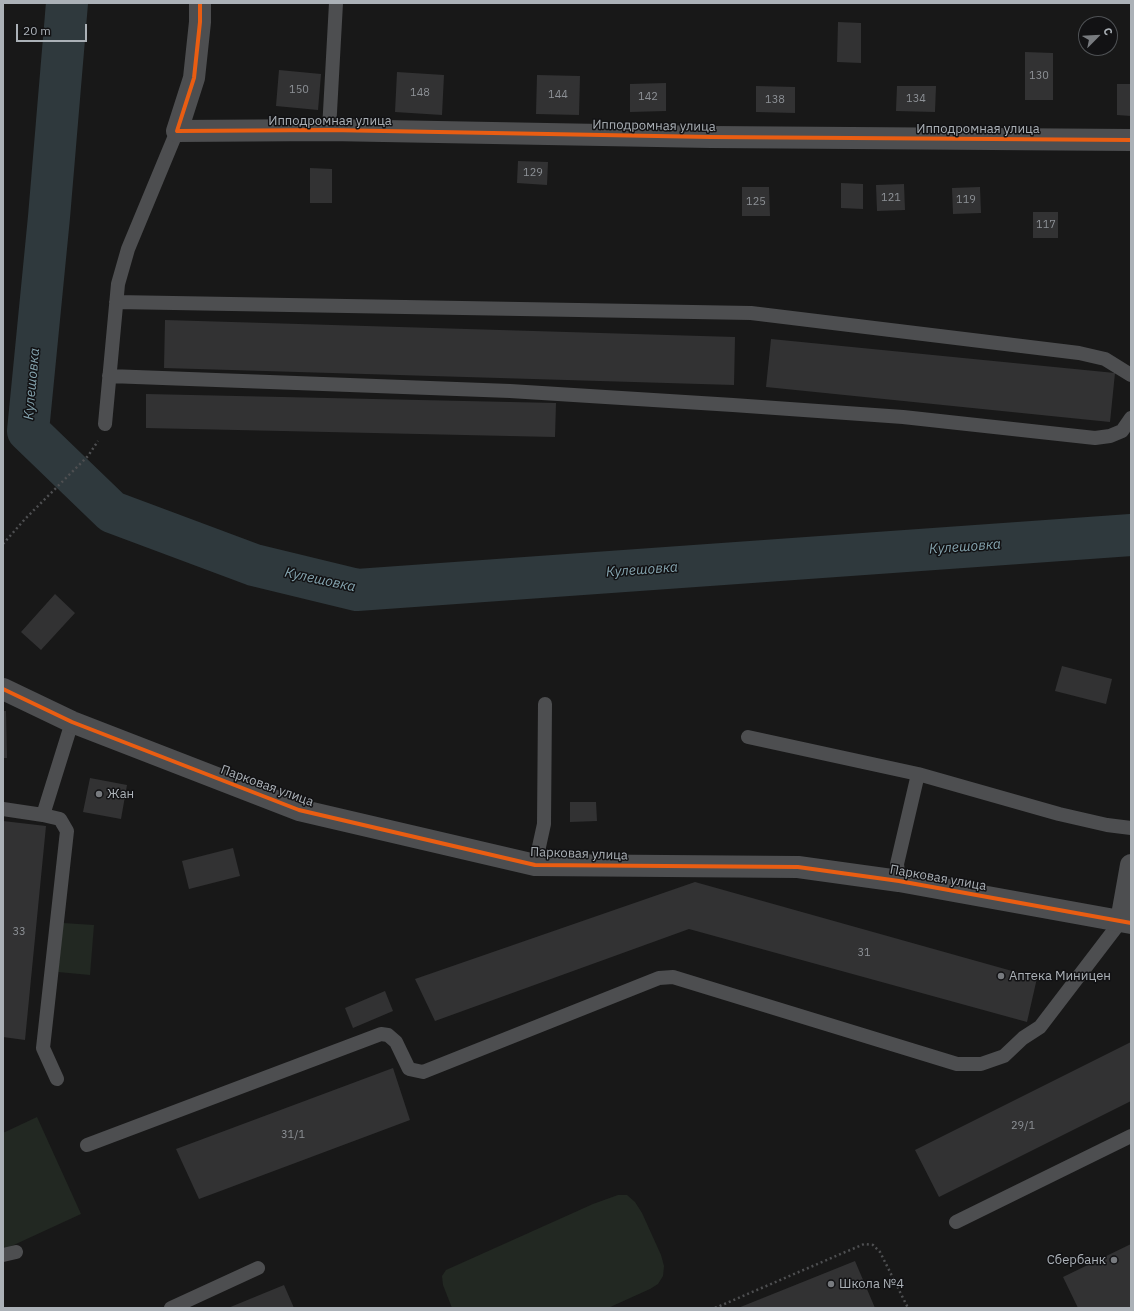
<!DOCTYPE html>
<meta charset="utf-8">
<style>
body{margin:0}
#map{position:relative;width:1134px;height:1311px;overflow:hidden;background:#181818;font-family:"IBM Plex Sans",sans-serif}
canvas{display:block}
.frame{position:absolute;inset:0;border:4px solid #abb1b7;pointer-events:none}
.north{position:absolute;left:1078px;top:16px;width:40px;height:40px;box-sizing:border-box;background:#121214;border:1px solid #4f5255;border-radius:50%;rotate:66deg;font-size:11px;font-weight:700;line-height:16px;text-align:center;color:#abb1b7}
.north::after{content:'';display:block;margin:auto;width:14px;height:18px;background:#787b7f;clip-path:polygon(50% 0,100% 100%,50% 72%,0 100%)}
.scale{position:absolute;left:16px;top:24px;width:71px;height:18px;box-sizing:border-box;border:2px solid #abb1b7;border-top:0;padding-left:5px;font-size:12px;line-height:14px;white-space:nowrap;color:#abb1b7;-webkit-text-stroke:3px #121214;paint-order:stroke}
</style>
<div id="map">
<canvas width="1134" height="1311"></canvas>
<div class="frame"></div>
<div class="north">С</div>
<div class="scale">20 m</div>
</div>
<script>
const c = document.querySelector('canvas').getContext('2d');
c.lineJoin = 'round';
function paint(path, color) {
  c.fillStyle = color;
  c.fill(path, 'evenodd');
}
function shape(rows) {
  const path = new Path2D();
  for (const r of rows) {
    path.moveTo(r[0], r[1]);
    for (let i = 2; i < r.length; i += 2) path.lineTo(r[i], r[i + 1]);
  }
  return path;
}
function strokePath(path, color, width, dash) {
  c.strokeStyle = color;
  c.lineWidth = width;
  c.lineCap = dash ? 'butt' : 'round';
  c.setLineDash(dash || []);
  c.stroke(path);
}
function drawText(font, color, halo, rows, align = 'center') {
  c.font = font + ' "IBM Plex Sans",sans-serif';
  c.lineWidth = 3;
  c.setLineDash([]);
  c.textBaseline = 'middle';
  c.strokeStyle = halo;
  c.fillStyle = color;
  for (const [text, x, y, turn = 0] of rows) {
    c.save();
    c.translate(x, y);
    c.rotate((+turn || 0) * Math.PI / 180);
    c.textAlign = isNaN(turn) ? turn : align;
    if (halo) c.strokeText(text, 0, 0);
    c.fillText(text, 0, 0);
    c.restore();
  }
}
paint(shape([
 [63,923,94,925,90,975,58,972],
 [37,1117,81,1214,5,1249,3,1243,3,1133],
 [618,1195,627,1195,635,1202,642,1213,661,1255,664,1266,663,1276,658,1284,650,1289,608,1308,452,1308,443,1285,442,1276,446,1270,593,1204]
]), '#222822');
strokePath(shape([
 [67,3,49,217,28,431,112,512,254,565,357,590,1131,535]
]), '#2f393d', 42);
paint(shape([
 [838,22,861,23,861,63,837,62],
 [1025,52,1053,53,1053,100,1025,100],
 [279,70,321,74,318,110,276,106],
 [397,72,444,75,442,115,395,112],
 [537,75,580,76,579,115,536,114],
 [666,83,666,111,630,112,630,84],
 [1117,84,1131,84,1131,116,1117,115],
 [756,86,795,87,795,113,756,112],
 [897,86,936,86,935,112,896,111],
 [518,161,548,162,547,185,517,183],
 [310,168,332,169,332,203,310,203],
 [841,183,863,184,863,209,841,208],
 [904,184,905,210,877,211,876,185],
 [742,187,769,187,770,216,742,216],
 [980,187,981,213,953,214,952,188],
 [1033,212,1058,212,1058,238,1033,238],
 [165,320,735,337,734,385,164,368],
 [771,339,1115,373,1110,422,766,387],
 [146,394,556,403,555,437,146,428],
 [55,594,75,613,41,650,21,632],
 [1062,666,1112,679,1106,704,1055,691],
 [3,711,6,711,7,758,3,758],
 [90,778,127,785,121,819,83,812],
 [570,802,596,802,597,821,570,822],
 [3,821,46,826,25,1040,3,1037],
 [233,848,240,876,189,889,182,861],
 [695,882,1037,978,1027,1022,689,929,435,1021,415,979],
 [385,991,393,1011,353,1028,345,1008],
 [1131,1042,1131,1101,939,1197,915,1150],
 [393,1068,410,1120,199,1199,176,1149],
 [1131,1244,1131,1308,1078,1308,1063,1277],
 [855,1261,875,1308,738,1308],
 [284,1285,294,1308,228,1308]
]), '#323233');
strokePath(shape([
 [3,544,25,519,88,456,98,441],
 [715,1308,864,1244,873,1245,880,1252,908,1308]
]), '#4e4f51', 2.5, [2, 3]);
strokePath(shape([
 [329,130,336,3],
 [116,302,751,313,1079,353,1105,359,1131,375],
 [109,376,510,391,733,405,903,417,1095,438,1110,436,1122,431,1131,418],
 [105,424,118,284,128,249,177,131],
 [748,737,918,774,1059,814,1107,825,1131,828],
 [3,809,43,815],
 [535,865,544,824,545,704],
 [899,881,897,864,918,774],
 [57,1079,43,1048,67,831,60,819,43,815,72,722],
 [87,1145,381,1034,388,1035,396,1042,409,1069,423,1072,659,978,673,977,957,1064,981,1064,1004,1056,1023,1038,1040,1027,1121,921],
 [956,1222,1131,1136],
 [3,1255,16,1252],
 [171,1308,258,1268]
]), '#4d4e50', 14);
strokePath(shape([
 [200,3,200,22,194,78,177,131,329,130,711,137,1131,140],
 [3,689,72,722,299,810,535,865,798,867,899,881,1131,923],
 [1121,921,1131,865]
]), '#4d4e50', 22);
strokePath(shape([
 [200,3,200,22,194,78,177,131,329,130,711,137,1131,140],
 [3,689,72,722,299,810,535,865,798,867,899,881,1131,923]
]), '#e95d12', 4);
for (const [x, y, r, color] of [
 [99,794,4,"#787b7f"],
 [1001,976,4,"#787b7f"],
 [1114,1260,4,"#787b7f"],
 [831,1284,4,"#787b7f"]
]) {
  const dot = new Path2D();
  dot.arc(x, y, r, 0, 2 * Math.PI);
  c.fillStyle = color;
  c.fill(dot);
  strokePath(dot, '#121214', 1.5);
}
drawText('11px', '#8d9196', null, [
 ["130",1039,76],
 ["150",299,90],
 ["148",420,93],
 ["144",558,95],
 ["142",648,97],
 ["134",916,99],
 ["138",775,100],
 ["129",533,173],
 ["121",891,198],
 ["119",966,200],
 ["125",756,202],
 ["117",1046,225],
 ["33",19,932],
 ["31",864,953],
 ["29/1",1023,1126],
 ["31/1",293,1135]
]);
drawText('13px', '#abb1b7', '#121214', [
 ["Ипподромная улица",330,121],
 ["Ипподромная улица",654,126,1],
 ["Ипподромная улица",978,129],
 ["Парковая улица",267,786,20],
 ["Парковая улица",579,854,2],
 ["Парковая улица",938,878,10]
]);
drawText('13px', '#abb1b7', '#121214', [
 ["Жан",107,794],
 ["Аптека Миницен",1009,976],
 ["Сбербанк",1106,1260,"right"],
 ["Школа №4",839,1284]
], 'left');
drawText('italic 14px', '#85a4af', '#121214', [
 ["Кулешовка",32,384,-85],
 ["Кулешовка",965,547,-4],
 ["Кулешовка",642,570,-4],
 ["Кулешовка",320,580,12]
]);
</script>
